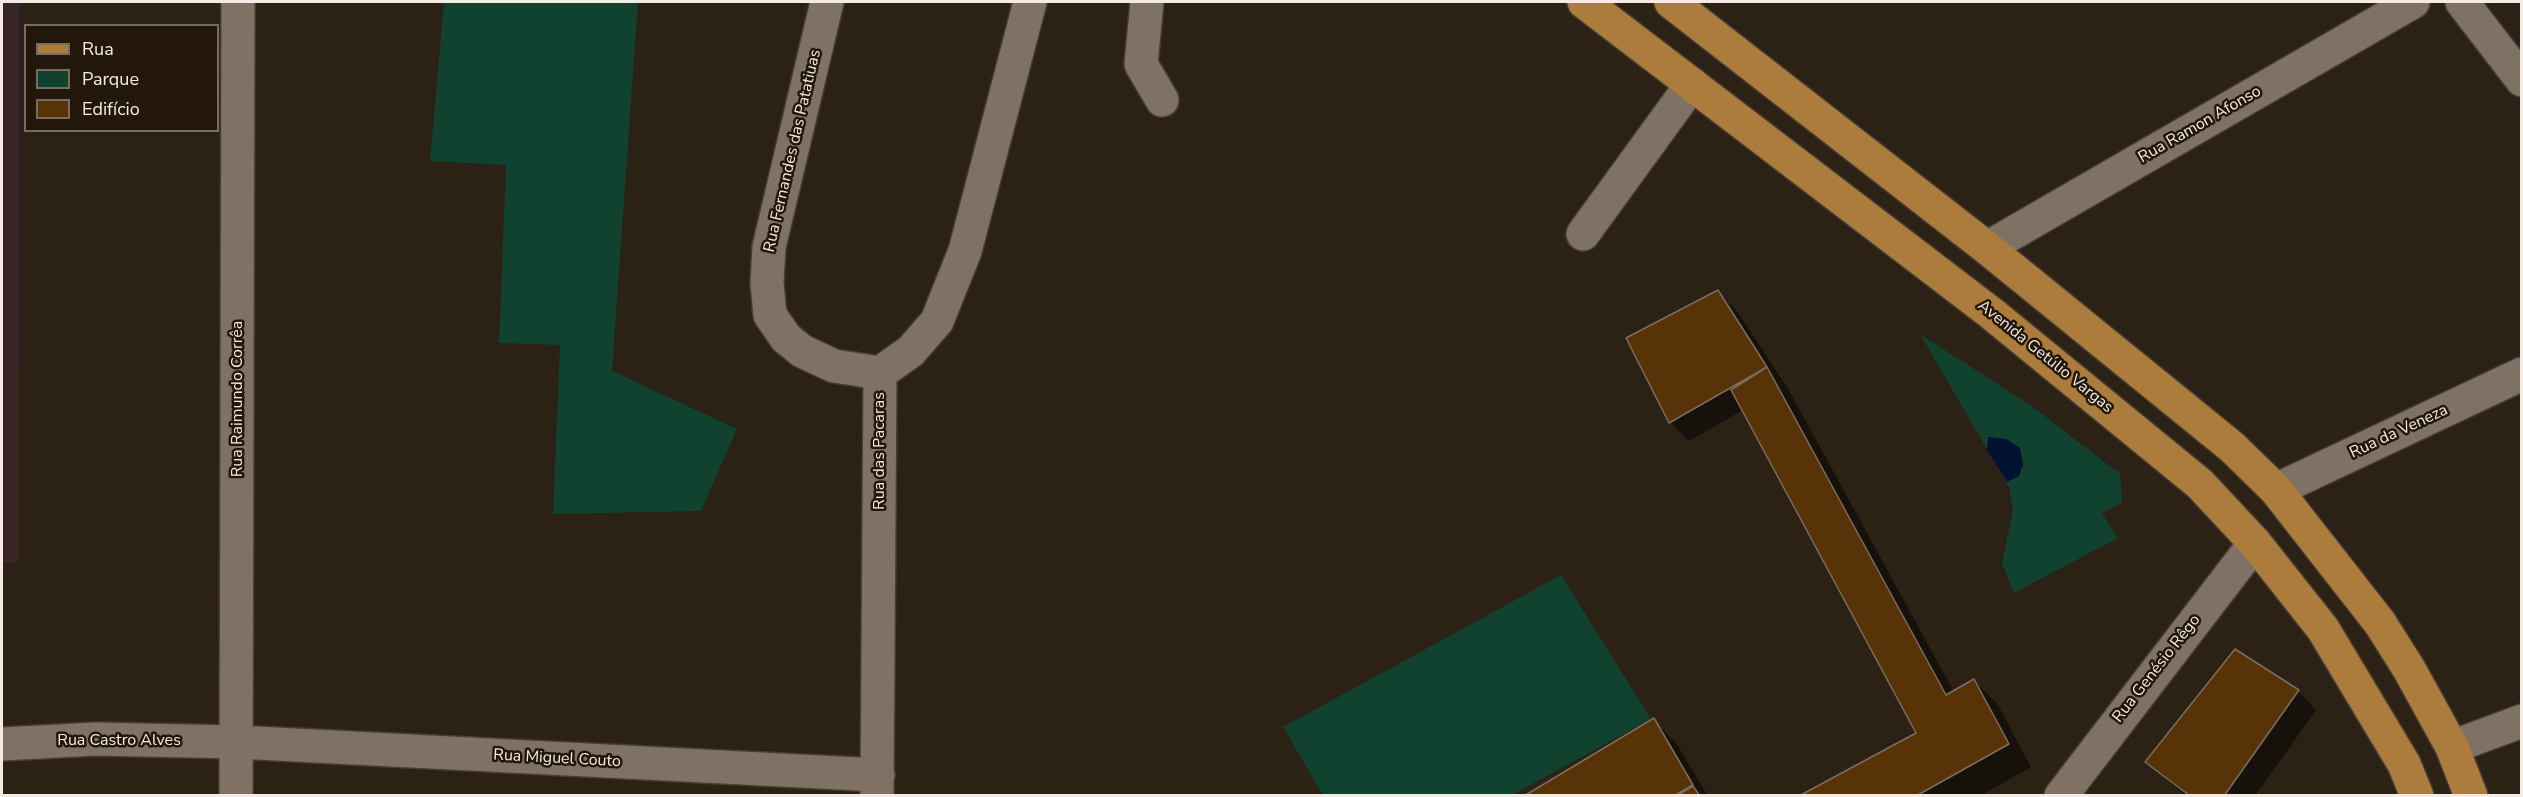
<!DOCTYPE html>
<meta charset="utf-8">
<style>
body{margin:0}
#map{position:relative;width:2523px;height:797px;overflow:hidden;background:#2c2115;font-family:"Nunito Sans",sans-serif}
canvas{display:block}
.frame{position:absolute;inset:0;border:3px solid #f4ece4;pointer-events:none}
.legend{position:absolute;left:24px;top:24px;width:195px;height:108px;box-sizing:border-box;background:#23170c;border:2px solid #776c62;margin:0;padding:8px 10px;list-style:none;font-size:18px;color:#f4ece4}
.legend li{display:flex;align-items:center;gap:12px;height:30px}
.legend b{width:30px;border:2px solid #776c62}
</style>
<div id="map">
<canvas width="2523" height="797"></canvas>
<div class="frame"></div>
<ul class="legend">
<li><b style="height:8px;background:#ab7c3b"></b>Rua</li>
<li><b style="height:16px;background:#10422f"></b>Parque</li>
<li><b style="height:16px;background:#573307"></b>Edifício</li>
</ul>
</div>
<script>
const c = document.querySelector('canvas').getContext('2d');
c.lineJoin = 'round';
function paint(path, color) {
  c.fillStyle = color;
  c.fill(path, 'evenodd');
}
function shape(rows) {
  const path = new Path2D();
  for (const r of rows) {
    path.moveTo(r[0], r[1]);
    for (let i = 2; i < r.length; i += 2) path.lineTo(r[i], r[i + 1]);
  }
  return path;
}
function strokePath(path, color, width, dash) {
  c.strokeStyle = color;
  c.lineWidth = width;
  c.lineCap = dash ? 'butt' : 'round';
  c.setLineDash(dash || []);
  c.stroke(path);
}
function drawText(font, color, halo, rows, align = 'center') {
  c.font = font + ' "Nunito Sans",sans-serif';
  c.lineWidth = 5;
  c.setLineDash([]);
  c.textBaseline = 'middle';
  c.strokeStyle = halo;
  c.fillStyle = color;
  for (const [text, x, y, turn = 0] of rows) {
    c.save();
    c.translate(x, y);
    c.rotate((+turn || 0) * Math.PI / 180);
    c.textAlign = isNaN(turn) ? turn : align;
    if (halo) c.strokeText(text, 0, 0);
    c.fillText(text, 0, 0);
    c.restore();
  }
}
paint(shape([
 [2,2,19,2,18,563,2,562]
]), '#382429');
paint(shape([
 [444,2,638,2,612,371,737,429,701,511,553,514,560,345,499,343,506,165,430,161],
 [1920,334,2033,407,2120,474,2122,502,2102,513,2118,538,2014,593,2002,563,2013,510,2009,487],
 [1561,575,1651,719,1512,795,1323,795,1283,727]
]), '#10422f');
paint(shape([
 [1988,437,2006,439,2020,448,2023,464,2019,476,2007,482,1987,450]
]), '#001132');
paint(shape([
 [1718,292,1737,311,1790,392,1954,692,1974,681,1997,703,2031,767,1980,796,1802,796,1919,734,1743,410,1689,441,1670,422],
 [2298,691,2316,710,2255,796,2186,796,2147,762],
 [1653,720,1676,743,1708,796,1527,796]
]), '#0007');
const building = shape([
 [1718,290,1767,367,1669,423,1626,338,1718,290],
 [1767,367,1946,695,1974,679,2009,744,1916,796,1799,796,1916,733,1731,390,1767,367],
 [2235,649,2299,690,2224,796,2190,796,2145,762,2235,649],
 [1654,718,1693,785,1674,796,1524,796,1654,718],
 [1693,786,1700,796,1676,796,1693,786]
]);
paint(building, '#573307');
strokePath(building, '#7c6e61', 1.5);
const minor = shape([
 [827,2,769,247,767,283,770,315,786,338,802,351,834,366,880,373],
 [1147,2,1141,64,1162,100],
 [2462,2,2522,80],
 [1583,234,1692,84],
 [1987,248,2413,2],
 [880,373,911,351,937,321,965,251,1030,2],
 [2276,490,2522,374],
 [2,744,96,739,237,742,878,775],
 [2452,747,2522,721],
 [236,796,238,2],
 [877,796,880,373],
 [2061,796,2255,543]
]);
const major = shape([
 [1584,2,1991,313,2200,484,2255,543,2323,629,2404,764,2417,796],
 [1671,2,1987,248,2232,447,2276,490,2380,623,2409,669,2452,747,2471,796]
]);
strokePath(minor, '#453c34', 36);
strokePath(major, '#453c34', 36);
strokePath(minor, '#7f7163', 33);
strokePath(major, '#ab7c3b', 33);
drawText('16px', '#f4ece4', '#23170c', [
 ["Rua Ramon Afonso",2200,125,-30],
 ["Rua Fernandes das Patatiuas",793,151,-77],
 ["Avenida Getúlio Vargas",2045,357,39],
 ["Rua Raimundo Corrêa",238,399,-90],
 ["Rua da Veneza",2399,432,-25],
 ["Rua das Pacaras",880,451,-90],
 ["Rua Genésio Rêgo",2157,669,-52],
 ["Rua Castro Alves",119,741],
 ["Rua Miguel Couto",557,759,3]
]);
</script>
